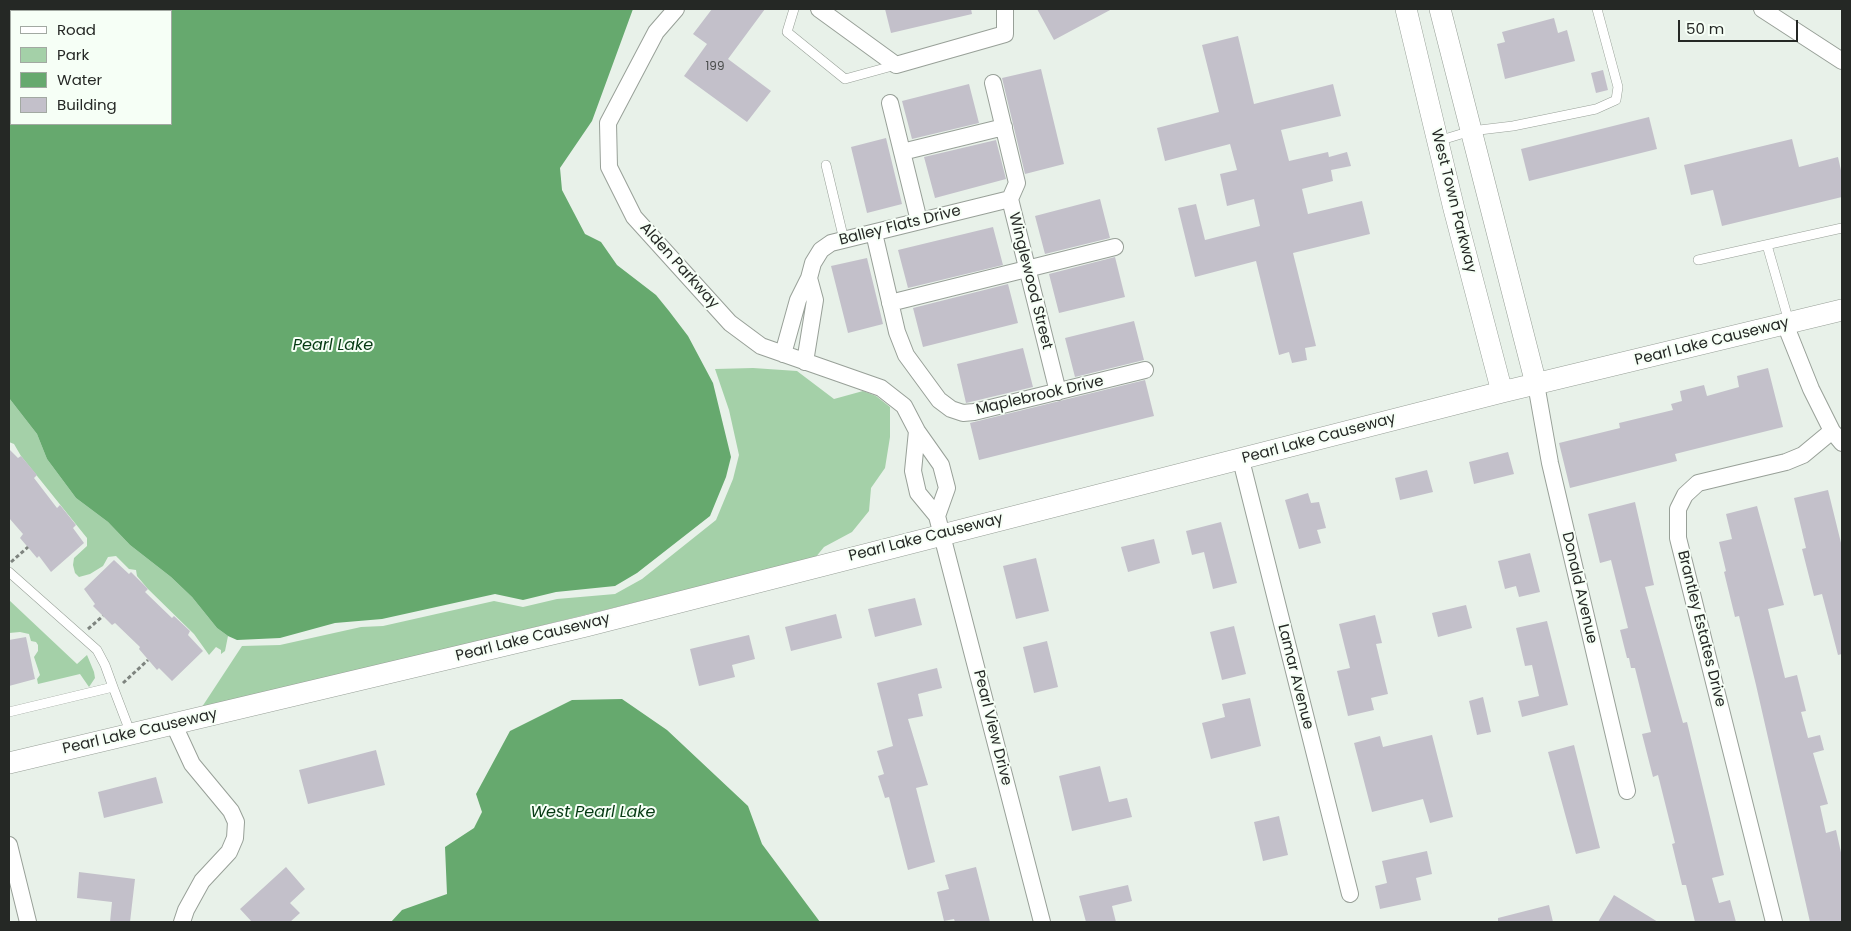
<!DOCTYPE html>
<style>
body{margin:0}
#map{position:relative;width:1851px;height:931px;overflow:hidden;background:#e8f1e9;font-family:Poppins,sans-serif}
canvas{display:block}
.frame{position:absolute;inset:0;border:10px solid #252825;pointer-events:none}
.legend{position:absolute;left:10px;top:10px;width:162px;height:115px;box-sizing:border-box;background:#f6fff6;border:1px solid #a2a9a2;margin:0;padding:6px 9px;list-style:none;font-size:15px;color:#252825}
.legend li{display:flex;align-items:center;gap:10px;height:25px}
.legend b{width:25px;border:1px solid #a2a9a2}
.scale{position:absolute;left:1678px;top:20px;width:120px;height:22px;box-sizing:border-box;border:2px solid #252825;border-top:0;padding-left:6px;font-size:15px;line-height:18px;white-space:nowrap;color:#252825;-webkit-text-stroke:4px #f6fff6;paint-order:stroke}
</style>
<div id="map">
<canvas width="1851" height="931"></canvas>
<div class="frame"></div>
<ul class="legend">
<li><b style="height:6px;background:#fff"></b>Road</li>
<li><b style="height:14px;background:#a4d0a8"></b>Park</li>
<li><b style="height:14px;background:#66a96e"></b>Water</li>
<li><b style="height:14px;background:#c3c0ca"></b>Building</li>
</ul>
<div class="scale">50 m</div>
</div>
<script>
const c = document.querySelector('canvas').getContext('2d');
c.lineJoin = 'round';
function paint(path, color) {
  c.fillStyle = color;
  c.fill(path, 'evenodd');
}
function shape(rows) {
  const path = new Path2D();
  for (const r of rows) {
    path.moveTo(r[0], r[1]);
    for (let i = 2; i < r.length; i += 2) path.lineTo(r[i], r[i + 1]);
  }
  return path;
}
function strokePath(path, color, width, dash) {
  c.strokeStyle = color;
  c.lineWidth = width;
  c.lineCap = dash ? 'butt' : 'round';
  c.setLineDash(dash || []);
  c.stroke(path);
}
function drawText(font, color, halo, rows, align = 'center') {
  c.font = font + ' Poppins,sans-serif';
  c.lineWidth = 4;
  c.setLineDash([]);
  c.textBaseline = 'middle';
  c.strokeStyle = halo;
  c.fillStyle = color;
  for (const [text, x, y, turn = 0] of rows) {
    c.save();
    c.translate(x, y);
    c.rotate((+turn || 0) * Math.PI / 180);
    c.textAlign = isNaN(turn) ? turn : align;
    if (halo) c.strokeText(text, 0, 0);
    c.fillText(text, 0, 0);
    c.restore();
  }
}
paint(shape([
 [753,368,797,371,834,399,863,391,876,396,890,407,890,437,885,468,871,488,869,511,852,532,824,547,815,558,200,710,242,646,280,645,361,627,383,626,494,601,523,607,557,599,615,594,642,579,716,520,733,479,739,455,729,410,715,369],
 [9,398,37,434,47,459,76,498,108,522,130,545,171,577,192,597,217,628,228,636,225,651,221,654,221,650,216,647,209,655,194,634,148,589,137,576,136,570,129,569,116,556,108,557,103,566,90,574,79,577,75,573,73,565,74,558,87,546,87,538,21,456,14,444,9,442],
 [9,600,77,664,87,655,94,672,95,678,89,687,80,674,38,684,37,679,40,675,34,657,38,651,38,645,36,642,31,641,29,634,20,632,9,633]
]), '#a4d0a8');
paint(shape([
 [9,9,633,9,592,121,560,168,562,190,585,234,601,242,617,265,656,295,669,311,688,336,713,383,731,457,726,477,710,516,637,573,615,586,556,592,523,600,495,594,382,619,335,623,280,638,237,640,228,636,217,628,192,597,171,577,130,545,108,522,76,498,47,459,37,434,9,398],
 [11,11,171,11,171,124,11,124],
 [622,699,667,730,748,806,762,844,820,922,391,922,402,910,447,894,445,847,474,828,482,812,476,794,510,731,572,700]
]), '#66a96e');
paint(shape([
 [712,9,765,9,728,59,771,91,747,122,684,76,707,44,693,34],
 [885,9,971,9,972,14,891,33],
 [1037,9,1112,9,1054,40],
 [1554,18,1558,33,1567,30,1575,61,1505,79,1497,44,1505,42,1502,32],
 [1238,36,1254,104,1333,84,1341,116,1281,130,1289,161,1328,152,1329,157,1347,152,1351,166,1331,170,1333,181,1302,189,1308,214,1362,201,1370,234,1293,253,1316,346,1305,348,1307,360,1292,363,1289,352,1279,355,1256,261,1195,277,1178,208,1196,204,1205,240,1260,226,1254,199,1227,206,1220,174,1237,170,1230,144,1165,161,1157,128,1219,112,1202,45],
 [1041,69,1064,164,1025,174,1002,78],
 [1603,70,1608,90,1596,93,1591,73],
 [969,84,979,123,912,139,902,101],
 [1649,117,1657,149,1529,181,1521,149],
 [886,138,902,204,867,213,851,147],
 [1792,139,1799,167,1838,157,1842,175,1842,197,1722,226,1713,190,1691,195,1684,165],
 [996,140,1006,179,935,198,924,157],
 [1100,199,1110,238,1045,254,1035,216],
 [993,227,1003,265,908,288,898,250],
 [1115,257,1125,297,1059,313,1049,274],
 [867,258,883,324,848,333,831,266],
 [1008,284,1018,323,923,347,913,308],
 [1134,321,1144,360,1075,377,1065,338],
 [1023,348,1033,387,966,403,957,364],
 [1768,368,1783,427,1675,454,1677,461,1570,488,1559,443,1620,428,1619,423,1673,410,1671,404,1682,401,1680,391,1704,385,1707,396,1739,387,1737,376],
 [1145,380,1154,416,979,460,970,423],
 [9,449,18,458,21,456,37,475,34,478,57,508,60,505,76,525,73,528,84,543,51,572,39,556,37,558,20,538,23,534,9,518],
 [1508,452,1514,474,1474,484,1469,462],
 [1427,470,1433,492,1400,500,1395,478],
 [1828,490,1842,547,1842,654,1838,655,1822,594,1814,596,1802,549,1806,548,1794,498],
 [1308,493,1311,503,1319,502,1326,528,1317,530,1321,543,1299,549,1285,500],
 [1635,502,1654,585,1645,587,1683,723,1687,722,1724,875,1712,878,1719,903,1730,900,1736,922,1695,922,1686,885,1682,885,1672,844,1675,843,1658,775,1653,777,1642,734,1651,732,1635,668,1631,668,1629,658,1627,658,1620,630,1628,628,1611,560,1600,563,1588,514],
 [1757,506,1784,605,1768,609,1785,678,1797,675,1806,711,1801,712,1808,738,1820,735,1824,750,1813,753,1828,804,1820,806,1826,833,1836,830,1842,857,1842,922,1810,922,1756,685,1739,616,1735,617,1724,572,1726,571,1719,542,1732,539,1726,514],
 [1221,522,1237,583,1213,589,1204,552,1192,555,1186,531],
 [1154,539,1160,563,1128,572,1121,547],
 [1530,553,1540,592,1519,597,1516,586,1505,589,1498,561],
 [1036,558,1049,611,1016,619,1003,566],
 [114,560,129,574,131,572,148,589,145,592,172,618,174,616,190,631,188,635,203,651,172,681,159,668,157,670,139,649,140,647,115,623,112,625,93,606,95,604,84,589],
 [915,598,922,625,875,637,868,609],
 [1466,605,1472,628,1438,637,1432,613],
 [836,614,842,638,791,651,785,627],
 [1375,615,1382,643,1376,644,1388,694,1371,698,1374,710,1348,716,1337,671,1350,668,1339,624],
 [1547,621,1568,705,1522,717,1518,701,1539,696,1532,665,1525,666,1516,628],
 [1234,626,1246,674,1222,680,1210,632],
 [749,635,755,659,732,665,735,677,699,686,690,649],
 [26,637,35,679,9,686,9,640],
 [1047,641,1058,687,1034,693,1023,647],
 [937,668,942,688,918,694,923,716,908,719,928,785,916,788,935,862,908,870,889,797,885,798,878,776,884,774,877,751,893,746,877,683],
 [1483,697,1491,732,1477,735,1469,701],
 [1250,698,1261,746,1211,759,1202,723,1225,717,1222,704],
 [1432,735,1453,817,1430,823,1423,799,1372,812,1354,743,1380,736,1383,747],
 [1574,745,1600,848,1576,854,1548,752],
 [376,750,385,785,308,804,299,770],
 [1100,766,1109,802,1127,798,1132,817,1072,831,1059,776],
 [156,777,163,803,104,818,98,792],
 [1279,816,1288,855,1263,861,1254,822],
 [1427,851,1432,874,1416,878,1421,900,1380,909,1375,886,1387,883,1382,861],
 [286,867,305,889,290,903,300,913,290,922,252,922,240,909],
 [976,867,990,922,955,922,954,919,944,921,937,892,949,889,945,875],
 [79,872,135,879,130,922,110,922,112,902,77,898],
 [1128,885,1132,901,1112,906,1116,922,1086,922,1079,896],
 [1614,895,1658,922,1598,922],
 [1549,905,1553,922,1498,922,1498,918]
]), '#c3c0ca');
const service = shape([
 [794,9,787,32,845,79,896,65],
 [1438,141,1471,131,1513,126,1596,109,1616,100,1618,87,1597,9],
 [826,165,844,240],
 [1767,245,1789,322],
 [1698,260,1842,228],
 [9,572,97,650,105,665,113,687],
 [9,712,113,687,131,734]
]);
const minor = shape([
 [676,9,656,32,608,123,609,167,634,217,730,323,761,346,881,388,904,406,917,431,941,465,947,488,937,516],
 [819,9,896,65,1005,34,1005,9],
 [1762,9,1842,61],
 [993,83,1017,183,1010,199,1058,392],
 [890,103,919,221],
 [902,152,1004,127],
 [874,233,897,332,906,355,939,400,951,409,963,413,974,412,1145,370],
 [890,303,1115,247],
 [1785,324,1811,389,1832,431,1842,443],
 [783,354,798,300,809,278,813,263,821,250,831,243,1010,199],
 [805,362,815,300,809,278],
 [1536,384,1550,463,1627,791],
 [917,431,913,471,918,493,937,516,1042,922],
 [1241,460,1350,894],
 [174,725,192,764,231,811,236,822,235,838,229,852,202,881,186,910,182,922],
 [9,845,28,922],
 [1774,922,1678,538,1678,509,1685,495,1698,483,1786,462,1803,455,1832,431]
]);
const tertiary = shape([
 [1406,9,1454,209,1502,392],
 [1440,9,1536,384],
 [9,763,586,626,1502,392,1842,310]
]);
strokePath(service, '#98a098', 10);
strokePath(minor, '#98a098', 18);
strokePath(tertiary, '#98a098', 22);
strokePath(shape([
 [11,562,28,547],
 [88,629,103,616],
 [123,683,148,660]
]), '#7e847f', 3, [4, 2.5]);
strokePath(service, '#fff', 9);
strokePath(minor, '#fff', 16);
strokePath(tertiary, '#fff', 21);
drawText('12px', '#4c4e4e', null, [
 ["199",715,67]
]);
drawText('15px', '#252825', '#f6fff6', [
 ["West Town Parkway",1453,201,76],
 ["Balley Flats Drive",900,226,-14],
 ["Alden Parkway",679,266,48],
 ["Winglewood Street",1030,281,76],
 ["Pearl Lake Causeway",1712,342,-14],
 ["Maplebrook Drive",1040,396,-13],
 ["Pearl Lake Causeway",1319,439,-15],
 ["Pearl Lake Causeway",926,538,-14],
 ["Donald Avenue",1579,588,77],
 ["Brantley Estates Drive",1701,629,76],
 ["Pearl Lake Causeway",533,638,-14],
 ["Lamar Avenue",1295,677,76],
 ["Pearl View Drive",992,728,76],
 ["Pearl Lake Causeway",140,732,-13]
]);
drawText('italic 16px', '#063a13', '#f6fff6', [
 ["Pearl Lake",333,346],
 ["West Pearl Lake",593,813]
]);
</script>
